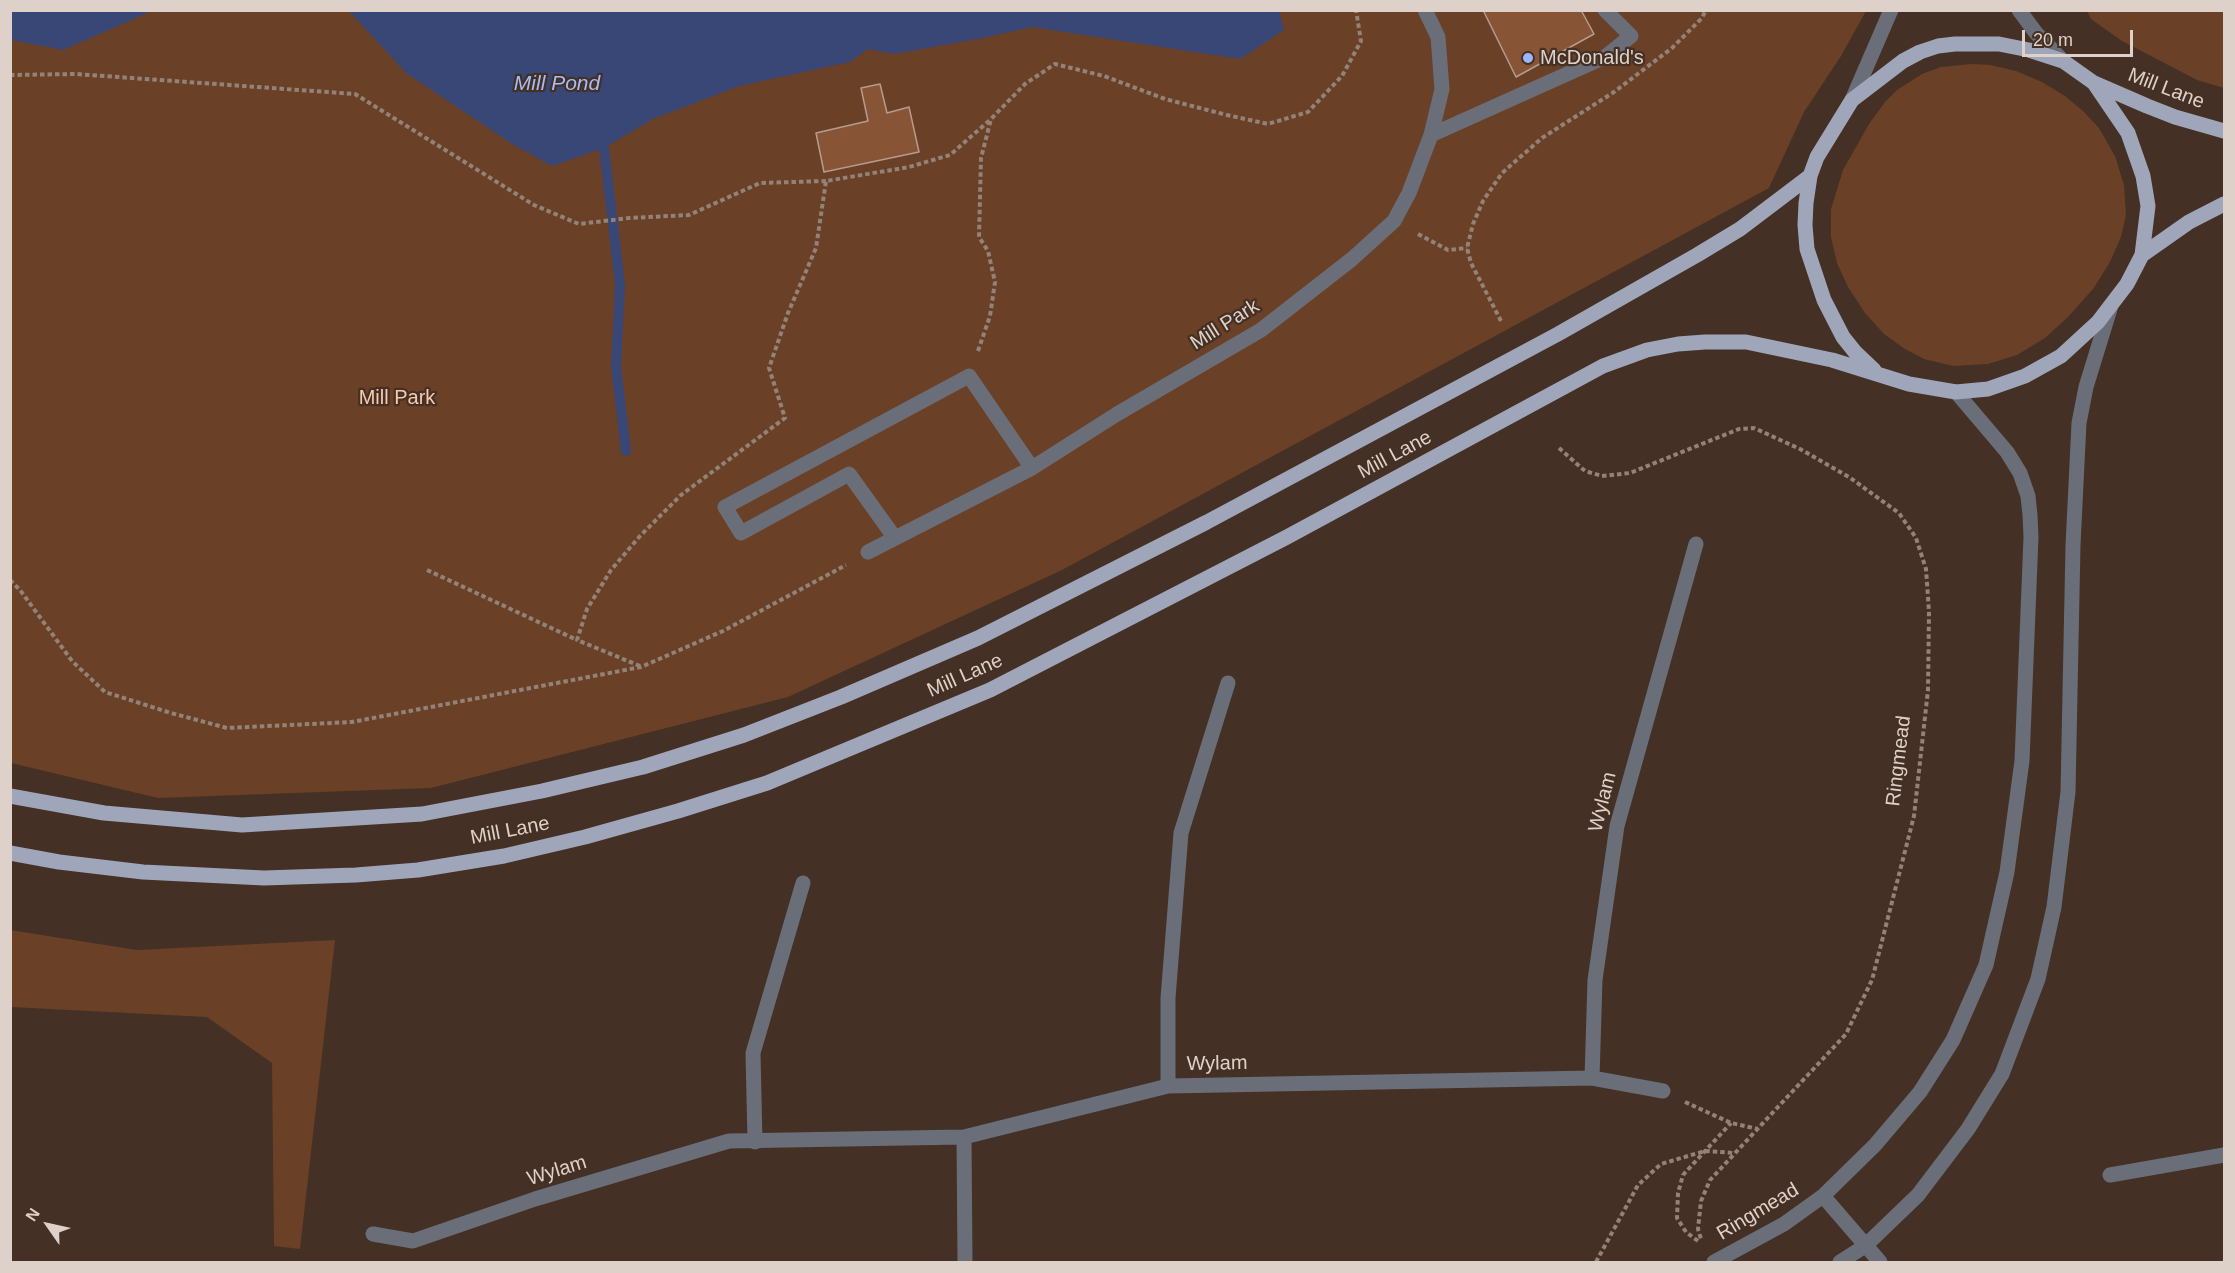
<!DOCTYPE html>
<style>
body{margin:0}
#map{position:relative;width:2235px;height:1273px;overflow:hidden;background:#443024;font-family:Arial,sans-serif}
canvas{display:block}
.frame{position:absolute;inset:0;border:12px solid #ded1c9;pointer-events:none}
.north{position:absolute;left:18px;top:1195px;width:60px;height:60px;-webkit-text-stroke:4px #443024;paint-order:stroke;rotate:304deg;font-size:16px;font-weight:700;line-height:24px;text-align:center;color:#ded1c9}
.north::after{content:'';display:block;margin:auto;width:21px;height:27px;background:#ded1c9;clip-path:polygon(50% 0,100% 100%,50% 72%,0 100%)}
.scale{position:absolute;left:2022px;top:30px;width:111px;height:27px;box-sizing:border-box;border:3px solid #ded1c9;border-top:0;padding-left:8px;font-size:18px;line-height:21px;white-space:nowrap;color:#ded1c9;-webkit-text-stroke:4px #443024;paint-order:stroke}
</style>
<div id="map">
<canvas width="2235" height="1273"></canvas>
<div class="frame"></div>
<div class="north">N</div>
<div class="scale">20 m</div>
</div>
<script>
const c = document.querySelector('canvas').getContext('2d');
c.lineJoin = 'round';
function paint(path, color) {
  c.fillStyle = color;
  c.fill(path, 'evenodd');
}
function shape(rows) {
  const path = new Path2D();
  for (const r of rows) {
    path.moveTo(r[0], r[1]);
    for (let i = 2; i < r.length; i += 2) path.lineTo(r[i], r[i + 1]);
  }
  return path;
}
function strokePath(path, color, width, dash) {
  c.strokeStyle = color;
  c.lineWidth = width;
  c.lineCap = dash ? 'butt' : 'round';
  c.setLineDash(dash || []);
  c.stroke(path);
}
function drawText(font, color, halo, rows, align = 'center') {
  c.font = font + ' Arial,sans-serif';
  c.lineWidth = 4.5;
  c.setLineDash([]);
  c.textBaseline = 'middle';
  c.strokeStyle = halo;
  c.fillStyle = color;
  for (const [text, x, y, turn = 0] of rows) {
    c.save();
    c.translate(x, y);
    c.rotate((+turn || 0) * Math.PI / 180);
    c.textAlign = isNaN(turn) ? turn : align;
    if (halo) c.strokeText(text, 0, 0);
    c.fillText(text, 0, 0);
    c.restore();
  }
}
paint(shape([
 [11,11,1866,11,1841,56,1804,112,1769,188,1062,570,788,697,431,788,158,798,11,763],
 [2087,11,2224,11,2224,88,2197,80,2122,41,2091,19],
 [1971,64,1991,65,2016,71,2042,82,2065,96,2083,111,2099,128,2115,156,2124,185,2126,215,2121,237,2110,262,2093,289,2068,317,2045,338,2017,355,1988,364,1953,366,1924,359,1905,349,1884,334,1865,313,1848,287,1837,263,1831,237,1831,209,1843,170,1869,124,1885,102,1897,90,1922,74,1941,67],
 [10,930,137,950,335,940,300,1249,274,1246,272,1063,207,1017,11,1007]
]), '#6a4026');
paint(shape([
 [10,11,11,10,152,11,63,50,11,40],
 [1279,11,1284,30,1240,59,1032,27,983,38,894,54,868,49,850,62,739,86,653,119,604,148,552,166,512,144,406,73,349,11]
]), '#394776');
strokePath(shape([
 [604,148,620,285,616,367,626,451]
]), '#394776', 10);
const building = shape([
 [1483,10,1581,10,1594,34,1516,77,1483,10],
 [880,84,887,113,909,107,919,152,824,172,816,133,868,121,861,88,880,84]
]);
paint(building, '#875535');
strokePath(building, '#b49c8e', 1.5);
strokePath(shape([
 [10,75,76,74,355,94,534,205,579,224,629,218,689,215,760,183,826,181],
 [1418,234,1448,250,1467,248],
 [1501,321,1471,263,1467,248,1473,224,1483,201,1502,173,1542,138,1614,92,1672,48,1702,18,1706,10],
 [978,351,990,316,995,282,988,251,979,237,981,158,991,119,1025,84,1055,64,1104,76,1165,99,1227,115,1268,124,1308,112,1342,76,1361,41,1356,10],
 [1559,448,1585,471,1602,476,1630,473,1739,429,1754,428,1800,449,1849,477,1899,513,1916,538,1926,569,1929,612,1928,690,1914,816,1872,980,1846,1034,1710,1180,1701,1201,1698,1229,1701,1239],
 [427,570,577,640],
 [10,580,20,590,72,661,105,692,171,713,227,728,352,722,641,667,723,631,846,565],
 [640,666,577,640,587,609,611,570,640,536,681,495,785,418,769,368,788,313,816,248,826,181,909,167,950,155,991,119],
 [1685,1102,1731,1123,1758,1129],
 [1698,1241,1686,1232,1677,1218,1678,1193,1683,1175,1731,1123],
 [1596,1262,1638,1185,1661,1164,1705,1151,1734,1153]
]), '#938278', 4, [4.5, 3]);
strokePath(shape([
 [2019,10,2036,33,2063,61],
 [1852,100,1891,10],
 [1431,135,1605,57,1631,36,1605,10],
 [895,538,849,474,741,533,725,507,969,376,1032,468],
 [868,552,1032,468,1117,414,1261,330,1352,259,1394,221,1409,193,1431,135,1442,89,1438,37,1425,10],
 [1592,1078,1595,980,1617,826,1696,544],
 [1168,1086,1168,998,1181,833,1228,683],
 [964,1137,965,1262],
 [755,1142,753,1053,803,883],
 [2110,1175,2224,1155],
 [1823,1196,1880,1262],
 [373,1234,413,1241,535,1199,729,1141,964,1137,1168,1086,1592,1078,1663,1091],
 [1714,1262,1784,1224,1823,1196,1875,1145,1920,1092,1953,1040,1986,965,2007,872,2022,761,2031,537,2030,515,2028,496,2020,473,2007,452,1956,392],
 [1840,1262,1865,1246,1918,1195,1968,1129,2002,1074,2038,979,2054,907,2068,792,2073,545,2079,423,2086,387,2110,309]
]), '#6a6e78', 15);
strokePath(shape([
 [2142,255,2189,222,2224,204],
 [1874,370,1855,352,1843,337,1824,300,1807,249,1805,225,1806,203,1810,176,1817,157,1852,100,1903,61,1920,52,1938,46,1955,44,1999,44,2029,50,2063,61,2094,83,2147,106,2175,117,2224,131],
 [10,796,104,813,242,825,422,814,542,791,643,767,744,735,841,697,978,638,1207,522,1558,334,1697,255,1740,229,1810,176],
 [10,853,59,862,143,872,264,878,356,875,418,870,504,856,585,837,678,811,767,783,990,690,1287,537,1603,366,1647,350,1678,344,1705,342,1746,342,1832,360,1909,384,1956,392,1988,389,2025,376,2061,356,2098,322,2127,284,2142,255,2148,206,2143,176,2128,133,2094,83]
]), '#9fa6ba', 15);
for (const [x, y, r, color] of [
 [1528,58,6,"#9cb4fd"]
]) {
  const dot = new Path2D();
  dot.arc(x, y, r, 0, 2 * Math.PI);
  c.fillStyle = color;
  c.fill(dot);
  strokePath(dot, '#443024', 2);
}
drawText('20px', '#ded1c9', '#443024', [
 ["McDonald's",1540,58]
], 'left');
drawText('20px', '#ded1c9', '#443024', [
 ["Mill Lane",2166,89,21],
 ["Mill Park",1225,325,-32],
 ["Mill Lane",1395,455,-28],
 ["Mill Lane",965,676,-24],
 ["Ringmead",1899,761,-83],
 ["Wylam",1603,802,-76],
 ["Mill Lane",510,831,-11],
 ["Wylam",1217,1064,-1],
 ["Wylam",557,1171,-17],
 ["Ringmead",1758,1212,-31]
]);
drawText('20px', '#f9c9ad', '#443024', [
 ["Mill Park",397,398]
]);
drawText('italic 21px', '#a7bcf8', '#443024', [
 ["Mill Pond",557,84]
]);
</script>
